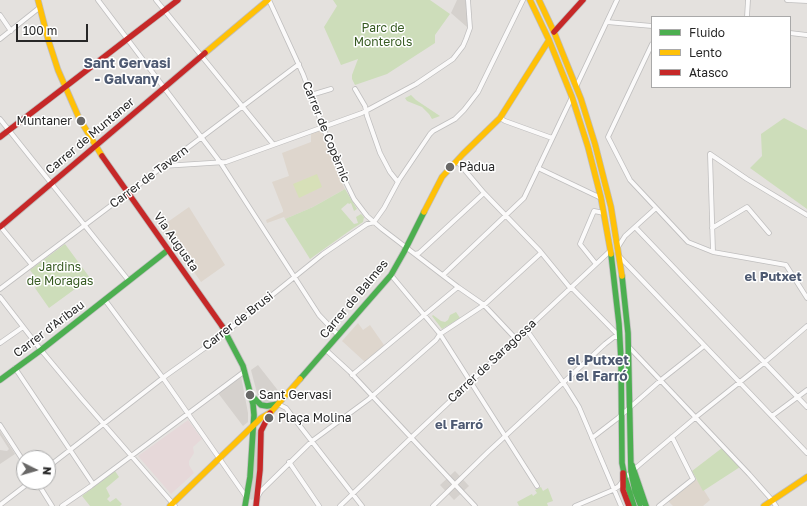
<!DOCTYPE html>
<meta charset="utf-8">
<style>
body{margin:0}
#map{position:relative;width:807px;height:506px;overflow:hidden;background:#e4e1de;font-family:"Golos Text",sans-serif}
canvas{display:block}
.legend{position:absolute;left:651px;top:16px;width:140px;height:72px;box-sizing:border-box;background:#fff;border:1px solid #a9a9a9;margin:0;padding:5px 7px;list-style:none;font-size:12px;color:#272727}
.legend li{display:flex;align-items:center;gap:8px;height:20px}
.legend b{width:20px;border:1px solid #a9a9a9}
.north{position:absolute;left:16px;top:450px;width:40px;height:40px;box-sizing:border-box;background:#fff;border:1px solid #a9a9a9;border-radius:50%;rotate:95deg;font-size:11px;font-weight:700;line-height:16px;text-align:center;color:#272727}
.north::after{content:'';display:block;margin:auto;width:14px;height:18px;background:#696867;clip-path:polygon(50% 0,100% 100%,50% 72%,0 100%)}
.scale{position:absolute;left:16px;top:24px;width:72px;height:18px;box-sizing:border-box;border:2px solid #272727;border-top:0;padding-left:5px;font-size:12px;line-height:14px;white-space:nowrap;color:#272727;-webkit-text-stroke:3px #fff;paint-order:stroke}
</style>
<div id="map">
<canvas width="807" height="506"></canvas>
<ul class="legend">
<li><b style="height:5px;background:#4caf50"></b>Fluido</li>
<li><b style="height:5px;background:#ffc107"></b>Lento</li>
<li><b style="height:5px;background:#c62828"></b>Atasco</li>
</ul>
<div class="north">N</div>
<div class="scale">100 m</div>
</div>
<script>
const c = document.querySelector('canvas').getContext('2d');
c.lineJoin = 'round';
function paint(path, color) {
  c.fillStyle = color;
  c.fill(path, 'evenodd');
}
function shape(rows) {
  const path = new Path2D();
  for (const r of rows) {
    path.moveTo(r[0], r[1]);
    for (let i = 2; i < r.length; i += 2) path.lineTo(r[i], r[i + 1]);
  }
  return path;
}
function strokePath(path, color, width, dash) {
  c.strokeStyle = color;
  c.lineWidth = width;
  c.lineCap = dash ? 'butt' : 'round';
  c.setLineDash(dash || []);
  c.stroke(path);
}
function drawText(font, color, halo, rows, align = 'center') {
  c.font = font + ' "Golos Text",sans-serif';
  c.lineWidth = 3;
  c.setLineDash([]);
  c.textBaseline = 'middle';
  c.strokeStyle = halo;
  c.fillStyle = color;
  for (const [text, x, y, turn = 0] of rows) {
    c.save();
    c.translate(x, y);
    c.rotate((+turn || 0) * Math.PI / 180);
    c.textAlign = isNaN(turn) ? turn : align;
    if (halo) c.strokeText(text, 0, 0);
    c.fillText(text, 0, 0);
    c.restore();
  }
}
paint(shape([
 [322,130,339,177,345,189,313,207,285,219,284,217,267,223,266,220,283,212,283,210,272,182,289,176,282,153,311,142,311,132],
 [189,207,225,265,201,282,162,226],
 [358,323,363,330,370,325,384,345,365,362,342,341],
 [697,479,710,500,703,506,673,506,668,501]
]), '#ded6cd');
paint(shape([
 [188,420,202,439,193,447,194,453,189,461,189,465,194,473,171,494,138,456]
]), '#e6d8d9');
paint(shape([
 [333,0,430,0,450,14,435,35,435,43,387,74,355,85,352,79,352,75,358,59,341,65,324,27,337,6],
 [411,95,416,100,440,116,432,119,429,114,422,107,407,101,405,98],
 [784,118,807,130,807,209,750,168,762,156,761,134],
 [345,189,357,209,354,211,351,203,349,204,348,203,341,209,354,224,358,223,356,217,361,214,364,217,363,222,352,229,310,259,285,219,313,207],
 [65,244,90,278,49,308,35,288,40,284,30,270],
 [456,312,460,318,442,329,432,316,433,315,441,321,445,322,448,320,450,315],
 [722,448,740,467,703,491,692,471],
 [115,471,119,477,106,488,110,496,107,499,110,502,116,498,122,504,120,506,90,506,82,496],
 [541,487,543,491,548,488,553,501,547,503,548,506,519,506,517,502,532,494,533,496,537,493,535,490]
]), '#cdddba');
paint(shape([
 [317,174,322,187,299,198,293,184]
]), '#d7e0b8');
paint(shape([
 [457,0,465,0,467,6,467,27,451,13],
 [258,365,280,393,271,402,266,404,260,401,258,397,251,370],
 [241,376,248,413,248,422,243,426,218,393],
 [259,430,259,455,254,499,251,500,249,497,254,444,256,433],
 [0,431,15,454,0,464,0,450,7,451,9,449,0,435],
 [455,471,469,486,454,500,440,485]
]), '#d5d1cd');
const street = shape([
 [98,0,220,162,319,315,338,335],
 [156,0,273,144],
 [269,0,303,74,338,166,354,199,367,216,382,229,458,287,484,305,516,339],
 [787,0,807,1],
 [0,15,11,31],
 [747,17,748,0],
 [607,22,652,26],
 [790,33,807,35],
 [0,39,39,8],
 [652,44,608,137,630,180,688,242,713,252,786,265,807,298],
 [576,87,617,0],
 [355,89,365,106,367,116,380,153,390,172,398,182],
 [311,95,331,89],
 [500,118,505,121,552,138],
 [0,119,129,281],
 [710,154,747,179,807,215],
 [710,154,713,252],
 [457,161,484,193,540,251,571,289,573,289,619,336],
 [163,166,226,162,362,113,416,84,453,59,463,46,466,39,470,28,468,0],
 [538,168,601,198],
 [0,226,32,265],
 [636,228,807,407],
 [712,228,747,207,769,233],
 [618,247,625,236,656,208],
 [415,254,419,253,484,193],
 [620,257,807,453],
 [596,264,580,244,594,211,604,213],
 [391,275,440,334,537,486],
 [443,275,524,198,572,97],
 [0,289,299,64],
 [0,297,41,350,81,398,175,506],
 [105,300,163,378,247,498],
 [526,329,567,388,579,407,621,506],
 [0,343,23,327],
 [629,347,749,474,772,500,776,506],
 [326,350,350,372,475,506],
 [15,368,93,484],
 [352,375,458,287],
 [278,404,286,408,362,506],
 [772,416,807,390],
 [0,425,24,462],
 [592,438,618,418,661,380,704,346],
 [289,462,319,506],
 [48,467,164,377,220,337,323,254,367,224,374,222,384,208,399,180,430,134,433,131,455,119,464,110,478,92,523,0],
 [37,482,52,506],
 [258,496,261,491,312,441,369,399,436,340,440,334,484,305,541,253],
 [0,505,30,482],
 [62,506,91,486,245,371],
 [340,506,414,435,610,251],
 [433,506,488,452,605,344,614,337,620,337],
 [575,506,613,490,619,486,625,478,638,466,696,417,765,362,807,326],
 [659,506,693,479,672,437]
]);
const fast = shape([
 [611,254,619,324,621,360,622,463,625,478,634,506],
 [622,276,628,333,631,472,635,491,640,504],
 [222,326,243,366,253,404,254,415,250,477,245,506],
 [300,379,391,275,404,252,424,212],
 [0,380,41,350,168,250],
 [252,396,261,405,267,406,278,404],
 [632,465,646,506]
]);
const slow = shape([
 [38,0,48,39,58,70,79,118,102,156],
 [530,0,549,40,572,97,588,147,601,198,611,254],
 [539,0,554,32,581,99,595,144,611,207,622,276],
 [205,53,268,0],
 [424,212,442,177,463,154,500,118,549,40],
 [170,506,261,418,271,412,300,379],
 [764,506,807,477]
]);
const jam = shape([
 [554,32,583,0],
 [0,137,178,0],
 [102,156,222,326],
 [0,227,205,53],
 [623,473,623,490,629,506],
 [256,506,260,470,261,431,270,413]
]);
strokePath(street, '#bfbebe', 5.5);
strokePath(fast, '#bfbebe', 7);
strokePath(slow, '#bfbebe', 7);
strokePath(jam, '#bfbebe', 7);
strokePath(street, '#fbfafa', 4);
strokePath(fast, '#4caf50', 5.5);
strokePath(slow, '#ffc107', 5.5);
strokePath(jam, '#c62828', 5.5);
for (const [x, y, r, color] of [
 [81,121,5,"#696867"],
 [450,167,5,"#696867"],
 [250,395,5,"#696867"],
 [269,418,5,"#696867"]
]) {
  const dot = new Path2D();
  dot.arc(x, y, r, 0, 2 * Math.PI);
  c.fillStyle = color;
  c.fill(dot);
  strokePath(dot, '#fff', 1.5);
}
drawText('12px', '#365a21', '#fff', [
 ["Parc de",383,28],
 ["Monterols",383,42],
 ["Jardins",60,267],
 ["de Moragas",60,281]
]);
drawText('12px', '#272727', '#fff', [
 ["Muntaner",72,121,"right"],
 ["Pàdua",459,167],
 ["Sant Gervasi",259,395],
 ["Plaça Molina",278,418]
], 'left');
drawText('12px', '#272727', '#fff', [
 ["Carrer de Copèrnic",326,132,68],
 ["Carrer de Muntaner",90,136,-40],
 ["Carrer de Tavern",149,177,-37],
 ["Via Augusta",176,242,55],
 ["Carrer de Balmes",354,299,-50],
 ["Carrer de Brusi",238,321,-38],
 ["Carrer d'Aribau",49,329,-37],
 ["Carrer de Saragossa",492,361,-43]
]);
drawText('bold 13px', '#4e5a72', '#fff', [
 ["el Putxet",773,277],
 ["el Farró",459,425]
]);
drawText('bold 14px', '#4e5a72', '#fff', [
 ["Sant Gervasi",127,64],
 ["- Galvany",127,80],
 ["el Putxet",598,361],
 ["i el Farró",598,377]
]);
</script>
